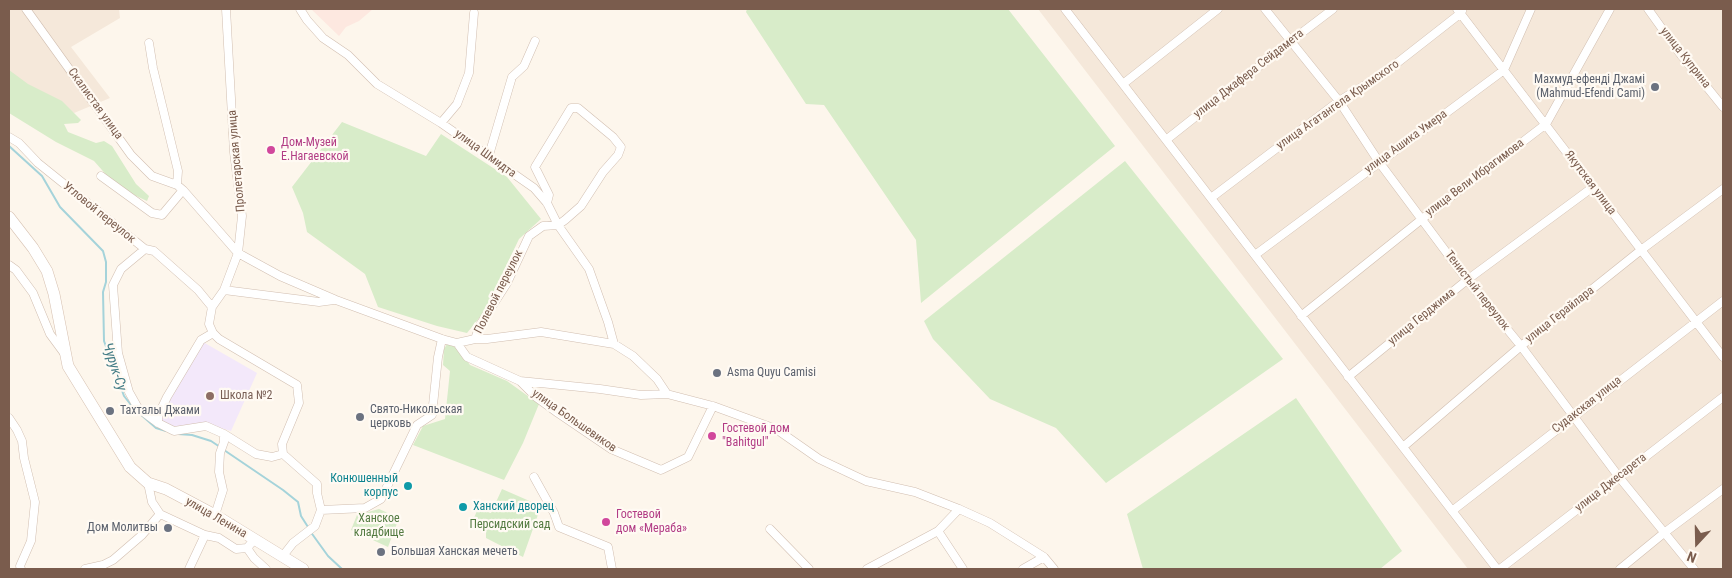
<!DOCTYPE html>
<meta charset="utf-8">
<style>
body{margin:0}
#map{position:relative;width:1732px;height:578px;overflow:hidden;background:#fdf6ec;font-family:"Roboto Condensed",sans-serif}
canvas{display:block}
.frame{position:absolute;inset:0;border:10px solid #7a5c4d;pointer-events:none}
.north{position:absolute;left:1672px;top:518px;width:50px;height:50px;-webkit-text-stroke:4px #fffaf3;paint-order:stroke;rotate:201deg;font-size:14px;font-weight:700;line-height:20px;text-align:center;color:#7a5c4d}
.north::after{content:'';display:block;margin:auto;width:18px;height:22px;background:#7a5c4d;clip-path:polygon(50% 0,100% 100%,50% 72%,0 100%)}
</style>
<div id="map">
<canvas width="1732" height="578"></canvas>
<div class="frame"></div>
<div class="north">N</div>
</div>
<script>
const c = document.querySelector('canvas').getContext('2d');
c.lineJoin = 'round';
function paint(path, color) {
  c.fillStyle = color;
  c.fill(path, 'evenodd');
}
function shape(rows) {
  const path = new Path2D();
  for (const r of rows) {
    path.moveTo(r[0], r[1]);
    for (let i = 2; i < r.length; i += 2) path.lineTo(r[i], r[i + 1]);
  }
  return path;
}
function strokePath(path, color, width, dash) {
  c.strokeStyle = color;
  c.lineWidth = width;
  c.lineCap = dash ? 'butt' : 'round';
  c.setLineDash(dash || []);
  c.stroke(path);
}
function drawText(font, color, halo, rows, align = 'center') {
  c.font = font + ' "Roboto Condensed",sans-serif';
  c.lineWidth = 4.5;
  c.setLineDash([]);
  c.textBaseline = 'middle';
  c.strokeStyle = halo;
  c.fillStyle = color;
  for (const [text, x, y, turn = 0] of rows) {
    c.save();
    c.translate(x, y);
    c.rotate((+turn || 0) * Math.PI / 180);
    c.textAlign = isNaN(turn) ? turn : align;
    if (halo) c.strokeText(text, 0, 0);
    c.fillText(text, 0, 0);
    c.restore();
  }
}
paint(shape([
 [9,9,119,9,120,18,71,47,110,98,74,113,9,73],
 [1038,9,1723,9,1723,569,1468,569]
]), '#f5e8da');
paint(shape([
 [311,9,373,9,359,21,346,27,339,36]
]), '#fde8e0');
paint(shape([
 [203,342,257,373,231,431,203,423,172,427,159,419]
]), '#f3e8fa');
paint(shape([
 [747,9,1008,9,1115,146,921,303,916,240,824,105,806,104,746,12],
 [9,70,28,84,62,101,81,120,78,123,64,124,68,132,96,143,104,141,112,146,136,184,149,196,147,201,117,187,94,161,56,142,9,113],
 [342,122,426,156,441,134,507,177,541,219,519,239,484,312,467,333,437,326,378,307,365,274,307,232,303,213,292,187],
 [1125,161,1283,359,1106,483,1056,428,990,399,933,339,924,321],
 [447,344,458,348,470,365,507,381,539,404,523,443,504,480,413,445,423,426,445,419,450,371,443,365,444,349],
 [1296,398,1402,551,1380,569,1143,569,1127,514],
 [502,489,541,506,523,557,486,538,486,532,480,525,471,524,478,509,491,513],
 [379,509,399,518,388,547,351,530,357,515]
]), '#d8ecc9');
strokePath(shape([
 [9,146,42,176,60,207,103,251,106,262,106,282,103,292,104,341,124,396,135,410],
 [139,413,156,428,166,431],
 [178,434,192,435,211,441,220,447],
 [224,450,283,490,298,502,301,516,308,527],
 [310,531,328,556,342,569]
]), '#a5d3da', 2);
const street = shape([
 [26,9,131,155,152,176,177,185,183,190,238,253,247,258,280,276,336,300,442,339,457,343,467,357,520,381,600,389,641,395,667,394,713,406,776,429,819,459,866,481,915,492,959,509,990,523,1044,557,1054,569],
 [226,9,234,152,242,216,238,253,224,290,212,307,209,324,213,333,219,339,297,385,299,403,282,444,283,454,317,484,317,493,321,510],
 [300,9,307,20,323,38,348,55,377,84,441,123,534,188,547,203,558,225,589,269,608,322,614,344],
 [1065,9,1497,569],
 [1265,9,1339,101,1379,162,1467,280,1521,346,1619,477,1694,569],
 [1457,9,1723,357],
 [1648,9,1681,55,1723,107],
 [149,43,153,68,178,171,177,185],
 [1123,84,1218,9],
 [441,123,457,104,469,73,474,13],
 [9,137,19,143,38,163,145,249,154,251,198,290,212,307],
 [1166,140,1291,41,1333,9],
 [489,155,512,77,524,66,535,41],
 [101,176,152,213,162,215,183,190],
 [1211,198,1339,101,1383,74,1461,13,1462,11],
 [145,249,121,269,113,285,118,353,129,392,138,408,158,423,174,431,206,426,224,434,256,454,272,457,283,454],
 [1255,255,1504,70,1531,9],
 [9,265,16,270,33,293,50,334,64,353],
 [224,290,319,302,334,300],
 [1301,316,1422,219,1546,124,1610,9],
 [475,339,480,325,507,283,529,236,543,226,558,225,565,220,581,206,603,172,618,155,621,147,613,137,578,108,571,108,535,167,549,195,547,203],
 [457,343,475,339,487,339,541,332,614,344,633,356,657,379,667,394],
 [1348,377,1467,280,1593,187],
 [520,381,536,397,558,413,611,449,661,470,688,457,713,406],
 [9,418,17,430,22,441,24,458,35,502,31,541,20,566,21,569],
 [158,423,158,416,167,397,201,340,213,333],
 [1403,447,1521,346,1641,250,1723,189],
 [534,477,554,513,559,527,608,547,612,569],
 [321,510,365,508,381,499,417,425,432,415,438,357,442,339],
 [1452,511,1723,301],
 [160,514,205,535,219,538,236,549,247,548,254,540],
 [215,515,223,490,219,472,220,453,224,442,224,434],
 [770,529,809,569],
 [938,531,963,569],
 [247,548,254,558,266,569],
 [282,557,293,543,315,526,321,510],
 [85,569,103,565,113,560,142,535,160,514,152,502,148,483],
 [189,569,205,535],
 [867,569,938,531,959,509],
 [1023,569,1044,557],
 [1500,569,1723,397],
 [1620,569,1664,533,1723,489]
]);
const secondary = shape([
 [9,217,33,248,47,271,54,294,68,366,130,467,148,483,166,489,215,515,303,569]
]);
strokePath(street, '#d1beb0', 9);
strokePath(secondary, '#d6c0b0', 12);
strokePath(street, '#fff', 8);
strokePath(secondary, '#fff', 11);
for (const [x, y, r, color] of [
 [1655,87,5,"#6b7280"],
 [271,150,5,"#d1479c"],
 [717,373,5,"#6b7280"],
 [210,396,5,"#8d6e63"],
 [110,411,5,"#6b7280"],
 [360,417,5,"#6b7280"],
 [712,436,5,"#d1479c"],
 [408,486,5,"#0f9aa8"],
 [463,507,5,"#0f9aa8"],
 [606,522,5,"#d1479c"],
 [168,528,5,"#6b7280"],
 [381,552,5,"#6b7280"]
]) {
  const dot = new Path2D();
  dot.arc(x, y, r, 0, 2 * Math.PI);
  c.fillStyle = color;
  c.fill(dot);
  strokePath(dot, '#fffaf3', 2);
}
drawText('12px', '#7a5c4d', '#fffaf3', [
 ["улица Куприна",1685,58,52],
 ["улица Джафера Сейдамета",1249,74,-38],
 ["Скалистая улица",95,104,54],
 ["улица Агатангела Крымского",1338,105,-35],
 ["улица Ашика Умера",1406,142,-36],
 ["улица Шмидта",485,154,36],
 ["Пролетарская улица",237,161,-95],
 ["улица Вели Ибрагимова",1475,178,-37],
 ["Якутская улица",1590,183,53],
 ["Угловой переулок",99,213,39],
 ["Тенистый переулок",1477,291,52],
 ["Полевой переулок",499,292,-63],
 ["улица Герайлара",1560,315,-38],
 ["улица Герджима",1422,317,-39],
 ["Судакская улица",1587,405,-38],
 ["улица Большевиков",574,421,35],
 ["улица Джесарета",1611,483,-38],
 ["улица Ленина",216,518,30]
]);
drawText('12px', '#5b616d', '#fffaf3', [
 ["Махмуд-ефенді Джамі",1645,80,"right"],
 ["(Mahmud-Efendi Cami)",1645,94,"right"],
 ["Asma Quyu Camisi",727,373],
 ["Свято-Никольская",370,410],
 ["церковь",370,424],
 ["Тахталы Джами",120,411],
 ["Дом Молитвы",158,528,"right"],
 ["Большая Ханская мечеть",391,552]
], 'left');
drawText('12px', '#b23c85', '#fffaf3', [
 ["Дом-Музей",281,143],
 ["Е.Нагаевской",281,157],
 ["Гостевой дом",722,429],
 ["\"Bahitgul\"",722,443],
 ["Гостевой",616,515],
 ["дом «Мераба»",616,529]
], 'left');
drawText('12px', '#785e54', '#fffaf3', [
 ["Школа №2",220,396]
], 'left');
drawText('12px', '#0d838f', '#fffaf3', [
 ["Конюшенный",398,479],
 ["корпус",398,493],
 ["Ханский дворец",473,507,"left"]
], 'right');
drawText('12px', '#537a41', '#fffaf3', [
 ["Ханское",379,519],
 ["кладбище",379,533],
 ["Персидский сад",510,525]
]);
drawText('italic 14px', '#437c86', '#fffaf3', [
 ["Чурук-Су",114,367,72]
]);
</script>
